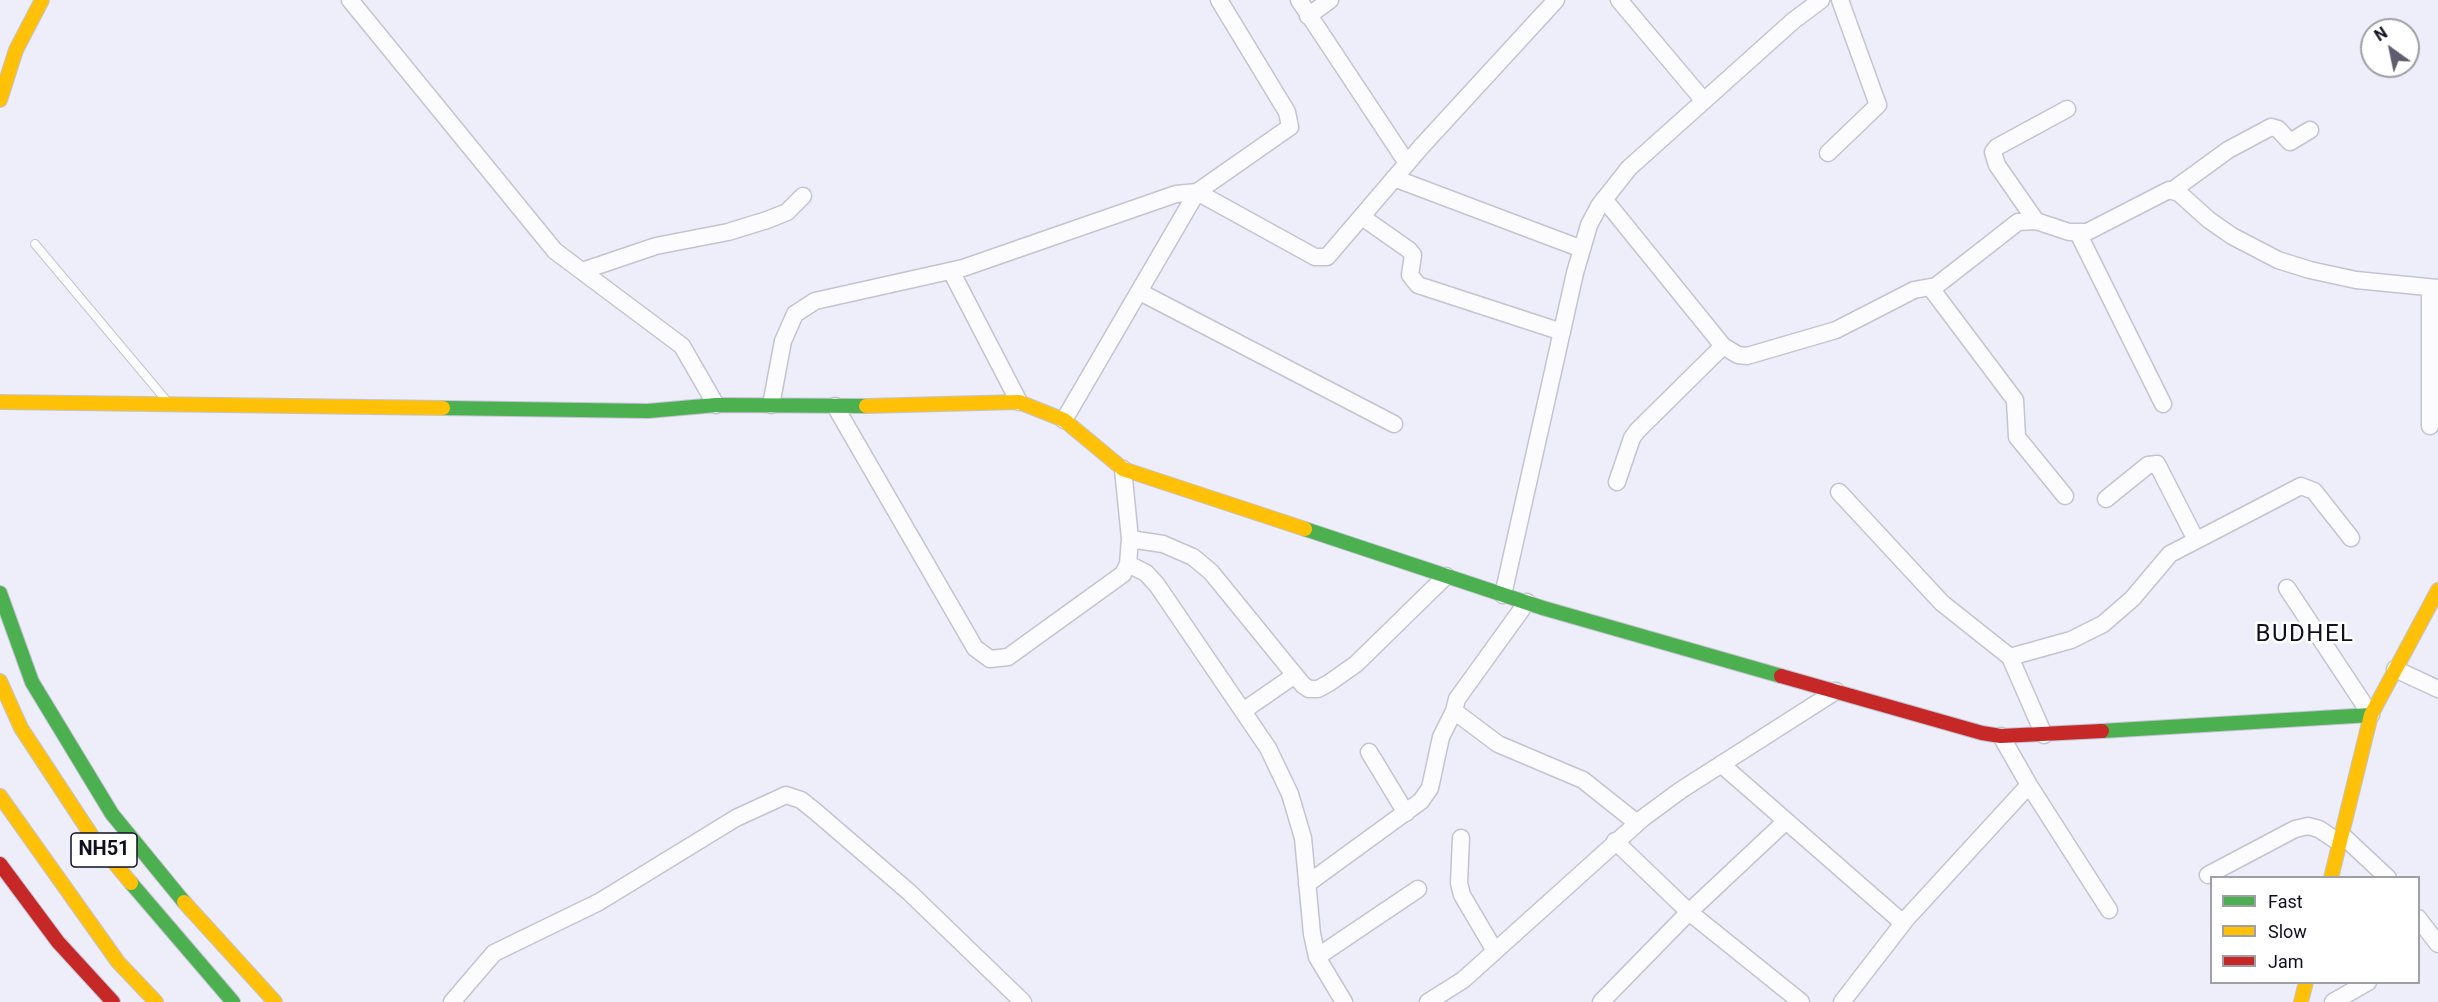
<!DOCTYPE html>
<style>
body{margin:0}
#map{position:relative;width:2438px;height:1002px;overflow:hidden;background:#eeeefa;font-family:Roboto,sans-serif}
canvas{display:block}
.legend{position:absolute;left:2210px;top:876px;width:210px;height:108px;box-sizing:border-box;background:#fff;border:2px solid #9f9fa6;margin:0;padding:8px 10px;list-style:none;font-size:18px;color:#100e21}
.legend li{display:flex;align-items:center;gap:12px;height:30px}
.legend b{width:30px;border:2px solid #9f9fa6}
.north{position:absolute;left:2360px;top:18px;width:60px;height:60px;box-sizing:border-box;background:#fff;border:2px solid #9f9fa6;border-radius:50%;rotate:327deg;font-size:16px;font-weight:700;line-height:24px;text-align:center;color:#100e21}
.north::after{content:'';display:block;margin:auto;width:21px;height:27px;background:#5e5c6d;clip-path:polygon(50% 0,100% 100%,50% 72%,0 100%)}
</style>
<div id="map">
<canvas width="2438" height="1002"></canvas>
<ul class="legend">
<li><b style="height:8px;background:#4caf50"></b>Fast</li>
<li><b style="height:8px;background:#ffc107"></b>Slow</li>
<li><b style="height:8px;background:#c62828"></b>Jam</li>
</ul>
<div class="north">N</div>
</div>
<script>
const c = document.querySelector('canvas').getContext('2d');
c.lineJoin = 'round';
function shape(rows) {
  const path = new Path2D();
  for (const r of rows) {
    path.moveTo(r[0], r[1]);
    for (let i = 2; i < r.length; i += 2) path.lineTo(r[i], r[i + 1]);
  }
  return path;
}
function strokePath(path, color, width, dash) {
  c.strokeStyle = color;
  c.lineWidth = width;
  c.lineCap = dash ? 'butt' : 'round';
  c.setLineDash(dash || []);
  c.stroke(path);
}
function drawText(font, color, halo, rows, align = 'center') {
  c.font = font + ' Roboto,sans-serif';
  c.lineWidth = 5;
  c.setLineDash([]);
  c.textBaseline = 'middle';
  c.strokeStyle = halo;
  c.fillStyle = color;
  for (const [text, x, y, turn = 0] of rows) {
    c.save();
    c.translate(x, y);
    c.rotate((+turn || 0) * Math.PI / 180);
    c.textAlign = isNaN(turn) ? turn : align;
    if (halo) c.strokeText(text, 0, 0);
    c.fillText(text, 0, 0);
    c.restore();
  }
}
const lane = shape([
 [35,244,166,400]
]);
const street = shape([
 [350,0,555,251,682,346,716,405],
 [1299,0,1407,163],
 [1619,0,1704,101],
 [1308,16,1330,0],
 [1828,153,1878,105,1840,0],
 [1394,178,1582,249],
 [2173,190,2228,150,2271,127,2278,129,2290,142,2310,130],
 [1604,199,1723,346,1738,355,1747,356,1836,330,1914,290,1936,286,2018,222,2036,221,2069,232,2087,232,2169,190,2179,193,2209,220,2232,236,2278,260,2310,270,2356,280,2438,288],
 [1362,217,1409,250,1413,255,1410,275,1418,285,1562,332],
 [2036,221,1997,165,1993,152,1997,147,2067,109],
 [2078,233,2163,404],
 [582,271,656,246,728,232,767,220,787,212,803,196],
 [951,271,1019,402],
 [1930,287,2015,400,2017,437,2065,496],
 [1140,292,1394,424],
 [771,405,783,341,795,314,815,301,963,268,1176,194,1197,192,1315,257,1327,257,1421,147,1556,0],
 [835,406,975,648,990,659,1008,657,1123,574,1128,564,1130,539,1123,469],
 [1064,420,1197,192,1290,127,1287,112,1219,0],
 [2430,426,2430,288],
 [1617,482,1632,438,1637,431,1723,346],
 [1839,492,1942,603,2010,657,2044,735],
 [2106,499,2148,465,2157,464,2196,540],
 [1130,539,1163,544,1193,557,1211,572,1303,685,1309,689,1318,689,1329,683,1356,664,1446,576],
 [1128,564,1146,573,1157,585,1268,748,1290,794,1303,838,1312,934,1317,957,1344,1002],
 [2287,588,2371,715],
 [1503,595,1575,273,1589,225,1599,206,1629,168,1793,21,1821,0],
 [1527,602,1457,699,1454,711,1498,744,1583,780,1637,823],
 [2010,657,2071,640,2103,624,2132,599,2170,554,2301,486,2314,491,2351,538],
 [2395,669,2438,689],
 [1243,711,1295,675],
 [2001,736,2029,785,2109,910],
 [1369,752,1406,813],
 [1721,764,1903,923],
 [2342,835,2388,878],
 [1461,838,1459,883,1462,895,1495,951],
 [1615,841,1689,912,1801,1002],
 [2208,875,2295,829,2308,826,2319,829,2340,843],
 [1307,884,1421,801,1430,788,1441,737,1454,711],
 [2418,918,2438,944],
 [1317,957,1418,889],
 [452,1002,494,953,599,902,736,818,786,795,801,800,816,812,909,892,1023,1002],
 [1428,1002,1463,980,1643,818,1681,790,1836,691],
 [1601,1002,1689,912,1786,821],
 [1842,1002,1907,918,2029,785],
 [2333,1002,2368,982]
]);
const fast = shape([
 [443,408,648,411,716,405,866,406],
 [1305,529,1543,608,1781,676],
 [0,593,32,682,112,814,184,902],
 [2102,731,2371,715],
 [131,883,233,1002]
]);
const slow = shape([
 [0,100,16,50,42,0],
 [0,402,443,408],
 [866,406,1019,402,1064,420,1123,469,1305,529],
 [0,681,21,728,92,836,131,883],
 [0,796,118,962,156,1002],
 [2331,878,2371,715,2438,590],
 [184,902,275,1002],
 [2301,1002,2306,982]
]);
const jam = shape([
 [1781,676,1982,733,2001,736,2102,731],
 [0,864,58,942,113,1002]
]);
strokePath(lane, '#c3c3d2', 10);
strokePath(street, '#c3c3d2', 19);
strokePath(fast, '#c3c3d2', 16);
strokePath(slow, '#c3c3d2', 16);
strokePath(jam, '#c3c3d2', 16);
strokePath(lane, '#fcfcfe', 8);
strokePath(street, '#fcfcfe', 16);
strokePath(fast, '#4caf50', 14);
strokePath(slow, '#ffc107', 14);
strokePath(jam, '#c62828', 14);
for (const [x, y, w] of [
 [104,850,66]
]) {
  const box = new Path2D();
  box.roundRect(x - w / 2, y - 17, w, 34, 4.5);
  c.fillStyle = '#fff';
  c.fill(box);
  strokePath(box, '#100e21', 1.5);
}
drawText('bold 20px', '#100e21', null, [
 ["NH51",104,850]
]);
c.letterSpacing = '1.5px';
drawText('24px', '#100e21', '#fff', [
 ["BUDHEL",2305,635]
]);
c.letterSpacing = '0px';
</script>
